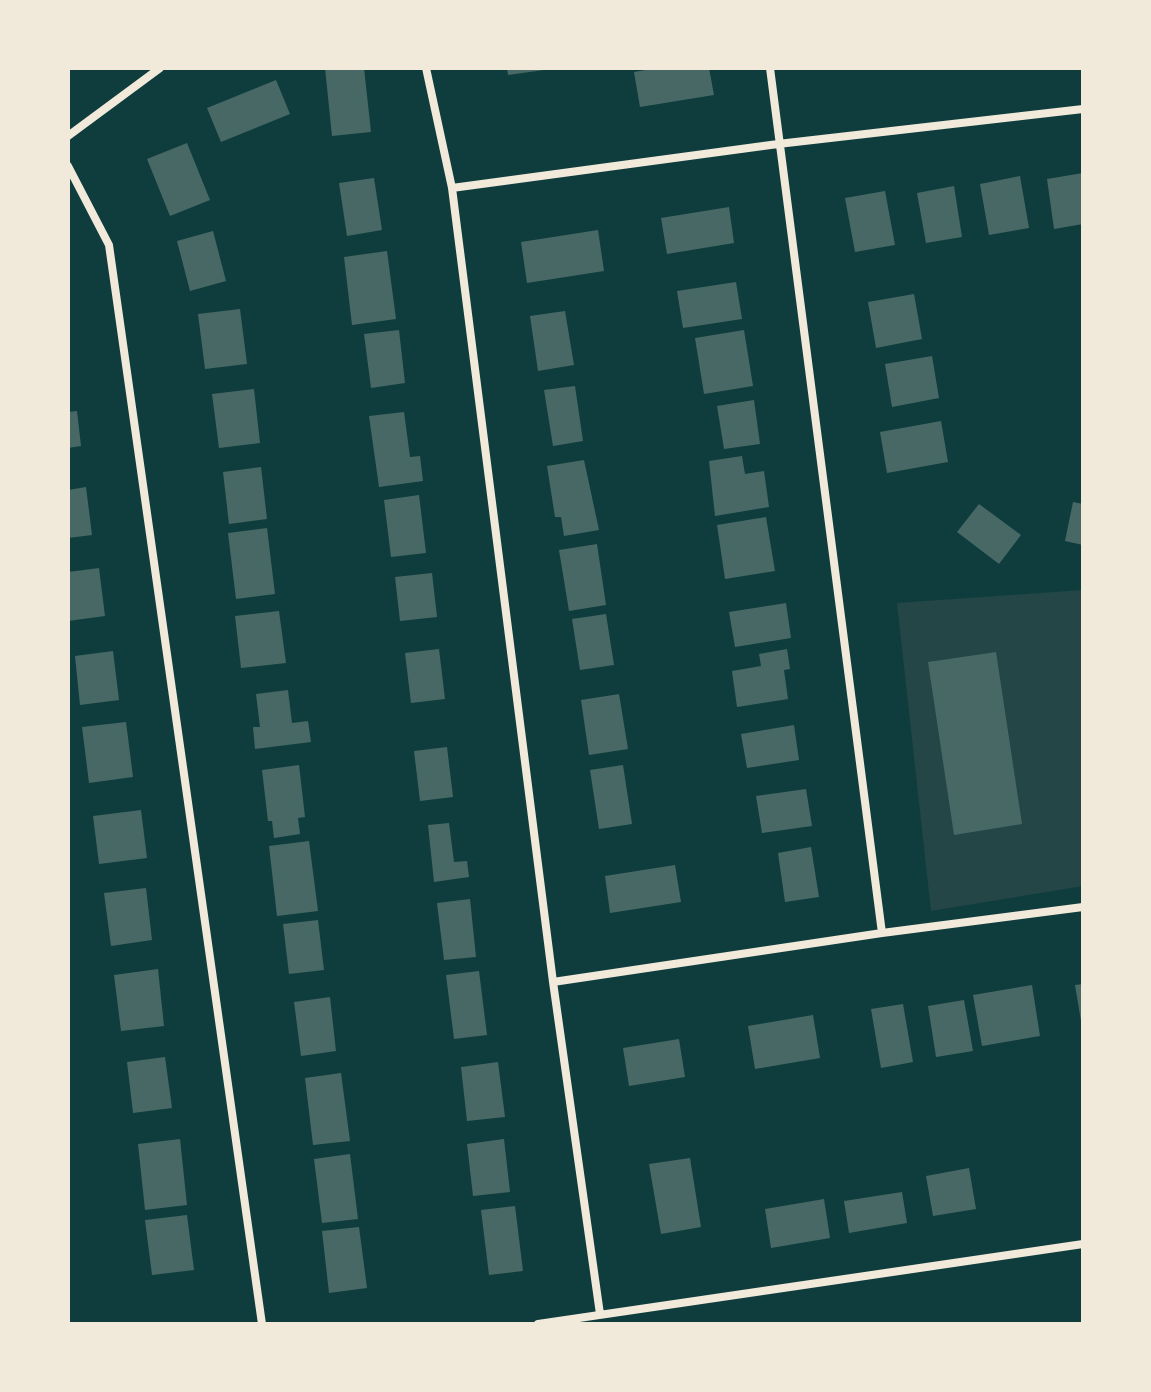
<!DOCTYPE html>
<style>
body{margin:0}
#map{position:relative;width:1151px;height:1392px;overflow:hidden;background:#0f3d3e;font-family:Cabin,sans-serif}
canvas{display:block}
.frame{position:absolute;inset:0;border:70px solid #f1e9da;pointer-events:none}
</style>
<div id="map">
<canvas width="1151" height="1392"></canvas>
<div class="frame"></div>
</div>
<script>
const c = document.querySelector('canvas').getContext('2d');
c.lineJoin = 'round';
function paint(path, color) {
  c.fillStyle = color;
  c.fill(path, 'evenodd');
}
function shape(rows) {
  const path = new Path2D();
  for (const r of rows) {
    path.moveTo(r[0], r[1]);
    for (let i = 2; i < r.length; i += 2) path.lineTo(r[i], r[i + 1]);
  }
  return path;
}
function strokePath(path, color, width, dash) {
  c.strokeStyle = color;
  c.lineWidth = width;
  c.lineCap = dash ? 'butt' : 'round';
  c.setLineDash(dash || []);
  c.stroke(path);
}
paint(shape([
 [1083,590,1083,886,931,911,897,603]
]), '#244646');
paint(shape([
 [325,68,364,68,371,132,332,136],
 [507,68,544,68,544,70,508,75],
 [657,68,709,68,714,95,640,107,634,72],
 [276,80,290,114,221,142,207,108],
 [187,143,210,200,170,216,147,159],
 [1083,173,1083,224,1054,229,1047,179],
 [1020,176,1029,228,989,235,980,184],
 [374,178,382,230,347,236,339,183],
 [954,186,962,237,926,243,917,193],
 [885,191,895,245,855,252,845,198],
 [729,207,734,243,667,254,661,218],
 [598,230,604,271,527,283,521,242],
 [213,231,226,281,190,291,177,241],
 [387,251,396,319,352,325,344,257],
 [736,282,742,319,683,328,677,291],
 [914,294,922,339,876,348,868,302],
 [240,309,247,364,205,369,198,314],
 [565,311,574,365,538,371,530,316],
 [399,330,405,383,371,388,364,334],
 [744,330,753,386,704,394,695,338],
 [932,356,939,398,892,407,885,364],
 [575,386,583,441,553,446,544,390],
 [254,389,260,443,219,448,212,394],
 [754,400,760,444,724,449,717,406],
 [77,411,81,446,68,448,68,412],
 [404,412,410,457,420,456,423,481,379,487,369,416],
 [941,421,948,462,887,473,880,432],
 [742,456,745,474,764,471,769,507,715,516,709,461],
 [584,460,599,530,564,536,561,517,555,517,547,466],
 [261,467,267,519,229,524,223,472],
 [86,487,92,535,68,538,68,490],
 [419,495,426,553,391,557,384,500],
 [1073,502,1083,504,1083,545,1065,541],
 [979,504,1021,535,999,564,957,532],
 [766,517,775,571,725,579,717,525],
 [267,528,275,594,236,599,228,533],
 [597,544,606,605,569,611,559,550],
 [99,568,105,616,68,621,68,572],
 [432,573,437,617,400,621,395,577],
 [786,603,791,638,735,647,729,612],
 [279,611,286,663,241,668,235,616],
 [606,614,614,665,580,670,572,619],
 [439,649,445,699,411,703,405,653],
 [787,649,790,669,784,670,788,699,737,707,732,671,761,666,759,654],
 [113,651,119,700,80,705,75,656],
 [996,652,1022,824,954,835,928,662],
 [288,690,292,723,308,721,311,742,255,749,253,727,260,727,256,694],
 [619,694,628,749,589,755,581,700],
 [126,722,133,777,89,783,82,727],
 [794,725,799,760,747,768,741,734],
 [447,747,453,797,420,801,414,751],
 [299,765,305,817,298,818,300,834,274,838,272,821,268,821,262,770],
 [623,765,632,824,599,829,590,770],
 [806,789,812,826,762,833,756,796],
 [141,810,147,858,99,864,93,816],
 [449,823,454,862,467,861,469,877,434,882,428,825],
 [309,841,318,911,277,916,269,846],
 [811,847,819,897,785,902,778,853],
 [675,865,681,902,610,913,605,876],
 [146,888,152,940,111,946,104,893],
 [470,899,476,957,444,960,437,903],
 [318,920,324,970,289,974,283,924],
 [158,969,164,1026,121,1031,114,975],
 [479,971,487,1035,454,1039,446,975],
 [1083,984,1083,1021,1081,1021,1075,985],
 [1032,985,1040,1036,982,1046,973,995],
 [330,997,336,1051,301,1056,294,1002],
 [964,1000,973,1051,936,1057,928,1006],
 [903,1004,913,1062,881,1068,871,1009],
 [813,1015,820,1058,755,1069,748,1026],
 [679,1039,685,1077,629,1086,623,1048],
 [165,1057,172,1108,133,1113,127,1062],
 [498,1062,505,1117,467,1121,461,1067],
 [341,1073,350,1141,313,1145,305,1078],
 [180,1139,187,1205,145,1210,138,1144],
 [504,1139,510,1192,473,1196,467,1144],
 [350,1154,358,1219,322,1223,314,1159],
 [690,1158,701,1227,661,1234,649,1164],
 [969,1168,976,1209,933,1216,926,1176],
 [902,1192,907,1223,849,1233,844,1201],
 [824,1199,830,1238,771,1248,765,1209],
 [515,1206,523,1271,489,1275,481,1210],
 [187,1215,194,1270,152,1275,145,1220],
 [359,1227,367,1288,329,1293,322,1231]
]), '#486865');
strokePath(shape([
 [426,68,452,188,553,982,600,1314],
 [770,68,882,933],
 [68,136,160,68],
 [68,166,109,245,262,1324],
 [452,188,778,144,1083,109],
 [553,982,882,933,1083,907],
 [538,1324,1083,1244]
]), '#f1e9da', 8);
</script>
